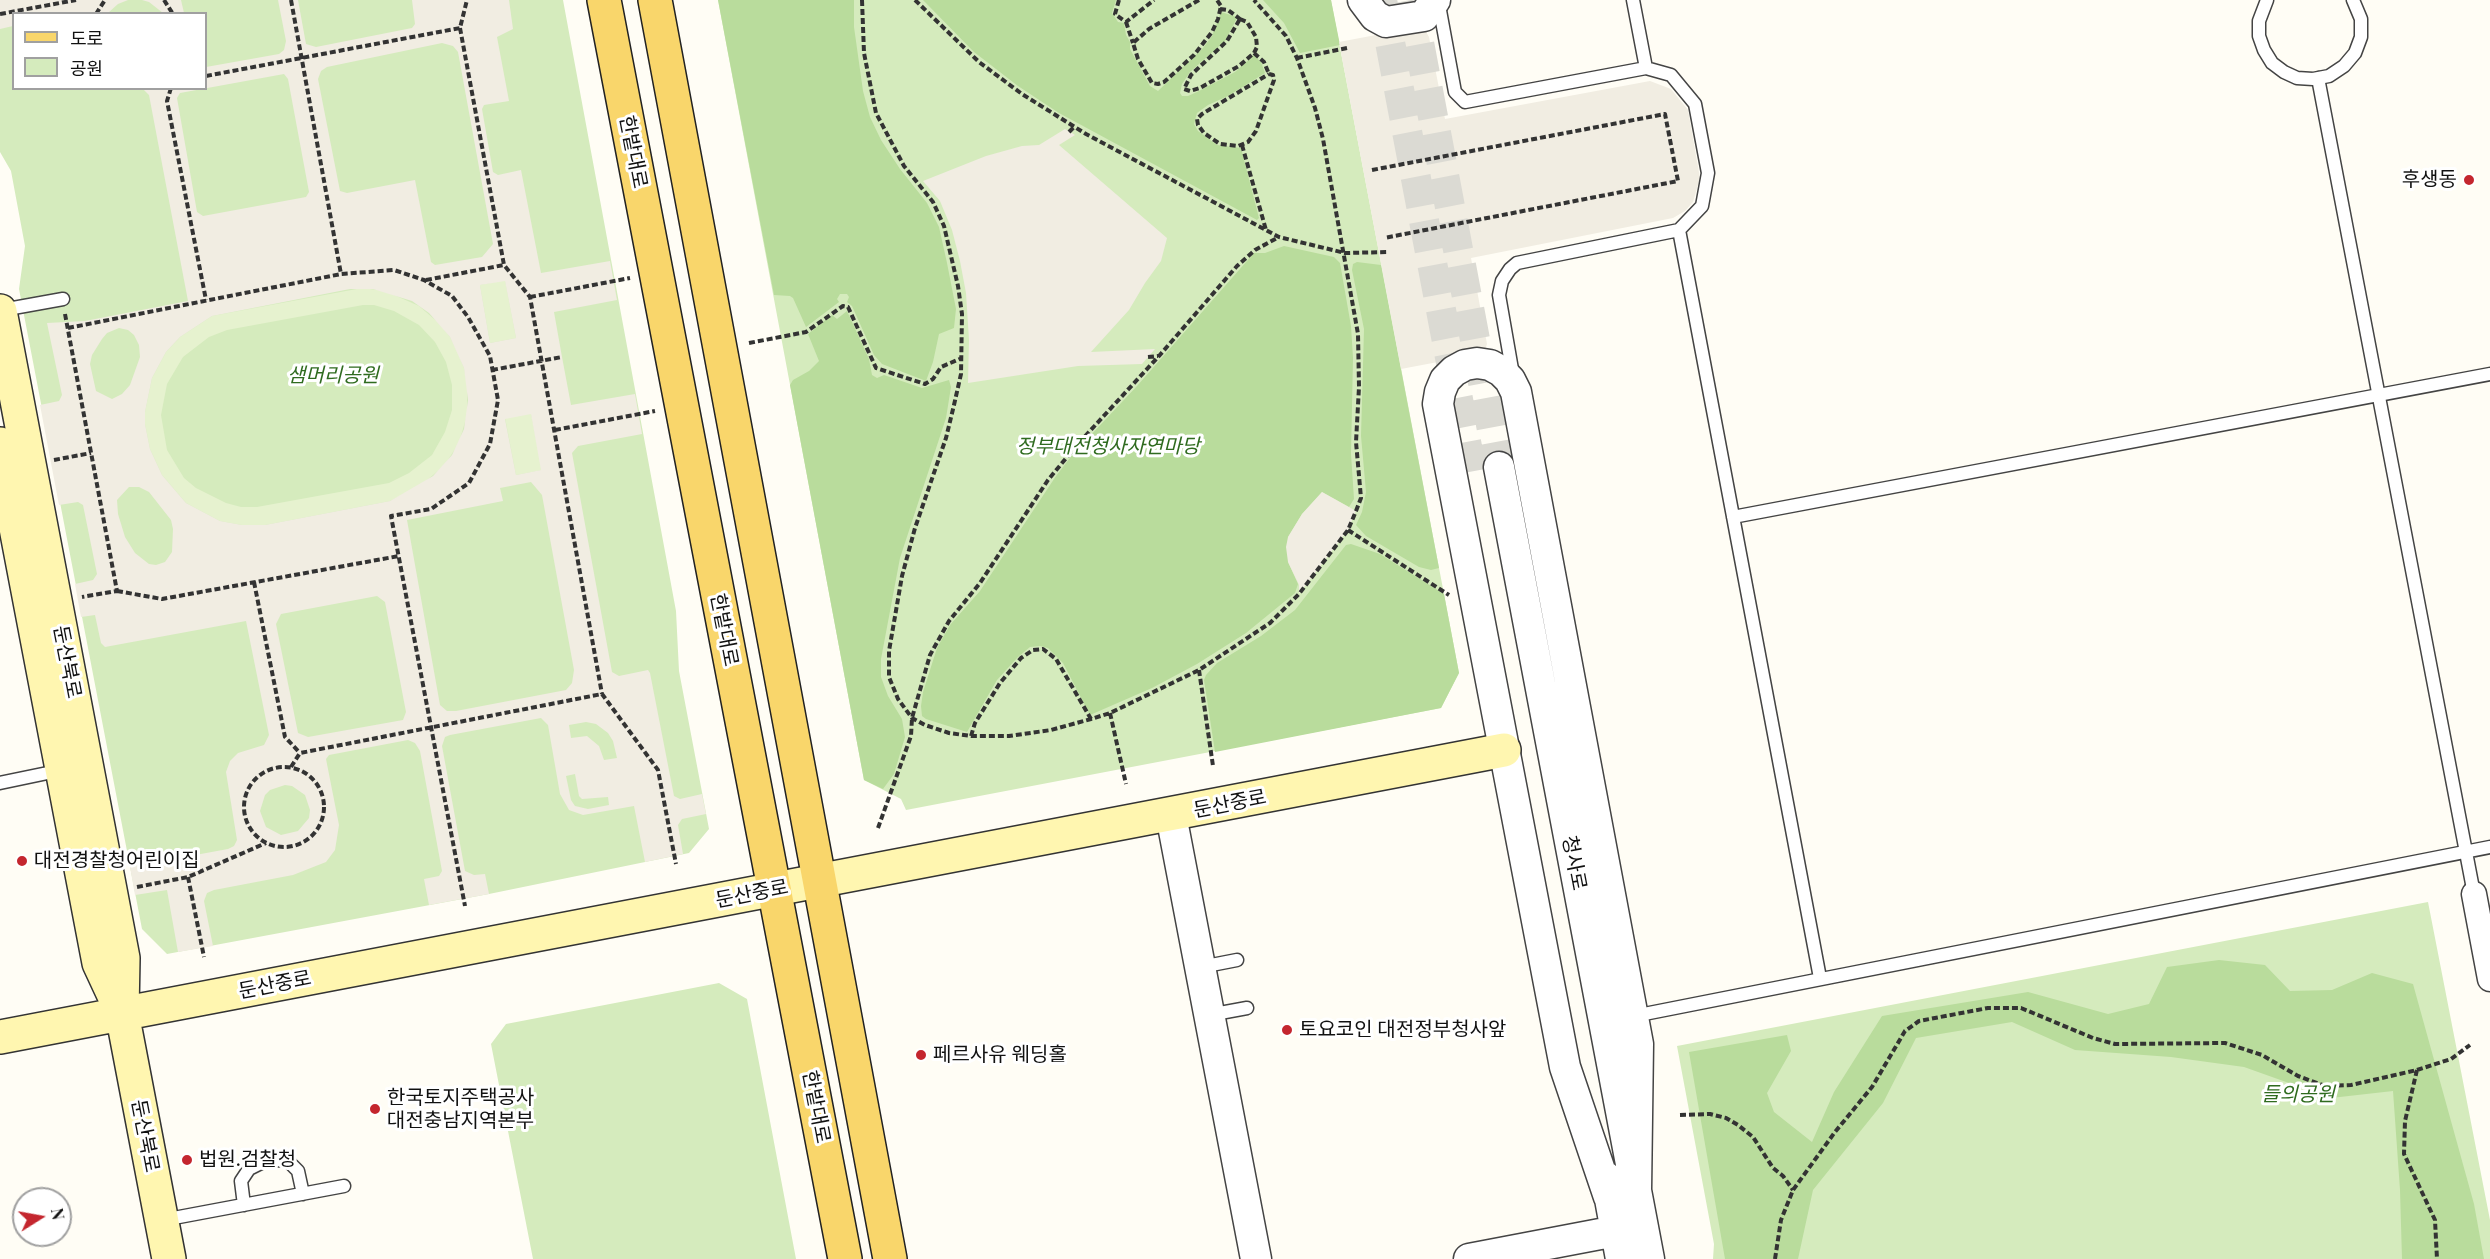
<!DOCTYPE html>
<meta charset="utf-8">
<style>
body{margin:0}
#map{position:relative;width:2490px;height:1259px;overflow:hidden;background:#fffdf5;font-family:"Playfair Display","Noto Sans KR",serif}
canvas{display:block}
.legend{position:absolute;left:12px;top:12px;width:195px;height:78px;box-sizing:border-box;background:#fff;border:2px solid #a0a0a0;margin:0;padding:8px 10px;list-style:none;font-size:18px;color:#111}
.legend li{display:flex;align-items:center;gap:12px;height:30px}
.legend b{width:30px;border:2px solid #a0a0a0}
.north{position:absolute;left:12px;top:1187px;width:60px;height:60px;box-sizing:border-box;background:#fff;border:2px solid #a0a0a0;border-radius:50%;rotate:79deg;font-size:16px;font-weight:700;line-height:24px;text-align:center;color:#111}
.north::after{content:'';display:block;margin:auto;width:21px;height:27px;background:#c4262e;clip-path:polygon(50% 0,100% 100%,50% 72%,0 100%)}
</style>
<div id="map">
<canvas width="2490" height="1259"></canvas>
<ul class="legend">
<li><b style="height:8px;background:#f9d66b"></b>도로</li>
<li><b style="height:16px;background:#d5ebbd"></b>공원</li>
</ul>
<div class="north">N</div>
</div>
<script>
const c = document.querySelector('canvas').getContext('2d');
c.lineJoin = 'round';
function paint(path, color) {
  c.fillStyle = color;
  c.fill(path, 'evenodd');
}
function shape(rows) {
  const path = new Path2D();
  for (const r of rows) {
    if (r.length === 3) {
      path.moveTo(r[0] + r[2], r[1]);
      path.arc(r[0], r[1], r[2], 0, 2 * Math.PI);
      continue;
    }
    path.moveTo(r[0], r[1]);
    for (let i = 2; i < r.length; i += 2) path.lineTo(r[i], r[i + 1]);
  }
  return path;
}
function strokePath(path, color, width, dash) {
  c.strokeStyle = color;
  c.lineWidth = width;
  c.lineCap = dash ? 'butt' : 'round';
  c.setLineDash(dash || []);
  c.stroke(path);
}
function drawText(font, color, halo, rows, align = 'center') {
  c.font = font + ' "Playfair Display","Noto Sans KR",serif';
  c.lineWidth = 6;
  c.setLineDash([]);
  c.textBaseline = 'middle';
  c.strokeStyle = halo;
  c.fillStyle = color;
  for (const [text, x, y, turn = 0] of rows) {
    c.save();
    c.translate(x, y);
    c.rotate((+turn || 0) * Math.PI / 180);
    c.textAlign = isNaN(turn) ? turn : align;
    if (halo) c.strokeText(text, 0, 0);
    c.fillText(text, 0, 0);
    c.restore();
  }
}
paint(shape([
 [0,0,563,0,676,611,679,671,709,829,689,853,489,894,167,954,142,929,19,289,25,246,11,171,0,152],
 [14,14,206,14,206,88,14,88],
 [718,0,1331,0,1459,673,1441,708,906,810,901,799,864,780],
 [2428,902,2490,1220,2490,1259,1713,1259,1714,1244,1677,1046],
 [719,983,747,999,796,1259,533,1259,491,1044,506,1024]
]), '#d5ebbd');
paint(shape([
 [718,0,854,0,854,27,863,91,870,117,881,140,900,169,927,203,939,227,947,263,956,309,954,328,939,334,933,362,926,381,882,364,874,355,852,306,847,302,849,297,847,294,840,294,837,299,839,302,806,327,793,298,790,296,774,295],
 [923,0,1116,0,1112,13,1118,22,1124,23,1126,35,1130,42,1130,49,1150,86,1158,91,1203,48,1212,36,1221,12,1234,16,1237,18,1225,41,1190,72,1182,84,1180,93,1182,96,1188,96,1197,92,1235,72,1254,55,1261,62,1265,73,1228,96,1208,105,1197,113,1194,124,1198,131,1217,145,1241,148,1259,218,1257,220,1059,113,1018,86,974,52],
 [1263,0,1331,0,1340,45,1300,53,1284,23],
 [1284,246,1334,257,1340,263,1351,326,1353,358,1351,454,1354,499,1349,507,1322,492,1302,514,1288,537,1288,562,1298,584,1295,593,1246,633,1197,664,1152,688,1090,715,1063,663,1048,648,1040,646,1030,647,1018,657,997,680,967,732,926,719,922,716,921,706,923,692,937,648,950,625,980,591,1056,476,1073,454,1137,386,1254,253,1265,253],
 [1357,262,1381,265,1439,568,1431,570,1419,567,1366,536,1356,525,1362,512,1366,492,1361,436,1364,329,1352,270,1353,264],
 [847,311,869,359,872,375,877,378,884,375,922,388,949,380,951,387,946,418,900,558,881,659,881,677,888,696,902,719,905,737,894,774,883,789,864,780,790,385,793,380,809,371,819,361,808,334,832,315,837,319],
 [1351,544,1380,554,1444,594,1459,673,1441,708,1215,752,1204,680,1206,675,1217,663,1261,636,1295,610,1346,545],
 [2219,960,2265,965,2290,991,2332,990,2372,973,2413,984,2474,1204,2484,1259,2402,1259,2400,1190,2393,1091,2331,1098,2244,1067,2171,1057,2075,1050,2012,1022,1916,1038,1883,1103,1813,1190,1798,1259,1725,1259,1689,1052,1787,1035,1791,1051,1767,1093,1774,1112,1812,1142,1834,1092,1882,1016,2028,992,2108,1014,2149,1004,2167,967]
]), '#b9dc9c');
paint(shape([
 [505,280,516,338,490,343,480,285],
 [362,288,385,291,419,306,440,324,450,337,458,353,464,368,467,384,467,415,459,443,444,466,421,485,390,501,265,525,242,525,220,521,186,503,162,475,150,449,145,424,145,412,152,378,166,352,180,337,212,316],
 [363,305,374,305,394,311,419,325,435,342,446,362,452,385,452,410,445,432,432,455,409,473,389,483,257,507,241,507,226,503,196,488,184,478,167,450,161,415,167,384,183,357,209,337,227,330],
 [531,413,542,470,516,475,505,418]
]), '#e6f2cf');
paint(shape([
 [0,0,128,0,118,4,108,13,14,14,13,26,0,29],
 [142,0,181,0,184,13,163,13,149,2],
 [278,0,298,0,306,44,316,47,412,28,415,24,412,0,509,0,513,29,497,37,509,101,484,105,482,109,493,172,498,175,521,170,541,273,610,261,617,300,554,312,562,357,571,405,635,394,642,434,578,446,572,453,612,672,619,676,648,670,650,673,674,796,680,799,702,794,706,814,682,819,678,825,683,854,645,862,634,806,583,815,569,810,560,794,548,725,541,718,450,735,445,737,442,746,465,871,474,875,485,874,489,894,429,905,424,879,439,876,442,871,420,751,415,743,408,740,329,755,326,759,339,825,335,850,326,862,293,875,214,890,207,893,204,901,213,946,178,952,167,890,135,895,130,867,228,849,234,846,237,840,226,772,230,761,238,753,264,745,269,735,246,621,105,647,101,643,95,615,81,617,75,584,93,580,97,574,83,505,78,502,59,505,40,405,59,401,62,395,47,323,85,321,188,301,149,95,143,89,206,88,206,67,279,54,284,50,286,41],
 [442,43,453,46,458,52,493,244,482,257,435,265,431,262,415,180,347,193,340,191,318,79,321,71,327,67],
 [284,74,288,79,309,192,306,197,203,216,197,212,177,98,180,93],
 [505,281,516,338,490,343,480,285],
 [350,289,373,289,412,301,429,313,450,337,464,368,468,400,464,429,452,455,433,476,390,501,265,525,242,525,220,521,186,503,162,475,150,449,145,424,145,412,152,378,166,352,180,337,212,316],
 [119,328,128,330,134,335,139,345,140,357,130,385,122,394,112,399,96,391,90,364,92,355,102,339,107,333],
 [531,414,541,470,516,475,505,419],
 [531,482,542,495,574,670,572,683,566,690,456,711,447,711,440,705,407,520,503,501,500,488],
 [129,487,139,487,149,492,171,520,173,529,172,552,165,562,156,565,149,564,135,553,125,537,118,514,117,500],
 [377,596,385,602,406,712,403,720,308,737,298,733,276,624,281,614],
 [586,722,596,724,608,733,613,741,617,758,604,760,599,746,587,736,571,738,569,725],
 [575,774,579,796,582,799,608,797,609,805,588,809,575,806,571,800,566,776],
 [285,785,292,786,305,795,310,810,309,818,298,831,281,835,266,827,260,811,265,795,270,790],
 [1418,27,1425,30,1429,37,1445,119,1650,81,1671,89,1688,110,1700,178,1693,202,1685,211,1673,218,1471,258,1487,344,1485,350,1480,354,1401,369,1339,42],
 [1065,129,1075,135,1059,145,1167,238,1161,261,1145,283,1129,310,1091,352,1155,349,1142,364,1078,366,968,383,969,340,966,293,960,261,952,230,940,201,923,181,986,156,1022,146,1039,145],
 [1322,492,1356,511,1348,530,1299,594,1299,585,1288,562,1286,547,1288,537,1302,514]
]), '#f1ede2');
strokePath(shape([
 [1382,0,1472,473],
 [1411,0,1499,467]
]), '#dbdad3', 30, [30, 15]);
const service = shape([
 [1633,0,1646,68,1671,75,1695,104,1708,173,1702,206,1679,230,1820,978],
 [2267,0,2259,21,2259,36,2264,50,2272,63,2284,72,2297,78,2313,79,2329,76,2344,66,2355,53,2361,37,2361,19,2353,0],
 [1439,5,1455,92,1465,102,1646,68],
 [2318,78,2474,894],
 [2,310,63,299],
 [1513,375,1499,295,1502,281,1510,269,1517,263,1679,230],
 [1733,517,2490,374],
 [0,783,62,770],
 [1201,967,1237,960],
 [1209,1015,1247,1008],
 [1634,1016,2490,847],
 [244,1205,241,1181,249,1169,263,1162,280,1160,289,1162,298,1171,303,1194],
 [163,1220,344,1186]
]);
const minor = shape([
 [2474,894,2490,979]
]);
const tertiary = shape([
 [1363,0,1375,16,1386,22,1424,16,1435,0],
 [1499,467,1649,1259],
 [1171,815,1256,1259],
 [1606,1177,1621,1259],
 [1609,1197,1565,1067,1438,404,1440,392,1445,380,1454,371,1465,365,1477,363,1490,365,1501,371,1510,380,1516,392,1638,1044,1636,1191],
 [1469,1259,1616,1231]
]);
const secondary = shape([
 [0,311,123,958,122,1013,169,1259],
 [0,444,99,963,119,1006],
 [0,1037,1504,750]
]);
const primary = shape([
 [604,0,845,1259],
 [655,0,890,1259]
]);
strokePath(service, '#444', 15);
strokePath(minor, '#444', 27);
strokePath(tertiary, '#444', 33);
strokePath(secondary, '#333', 36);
strokePath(primary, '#222', 36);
strokePath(shape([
 [164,0,173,14],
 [291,0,341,274],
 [862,0,864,53,876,113,904,166,933,202,944,226,958,286,962,314,961,374,954,405,946,438,915,528,902,576,889,651,889,677,898,699,912,718,925,725,949,733,971,736,1009,736,1051,730,1091,719,1110,713,1199,670,1270,623,1299,594,1348,530,1356,511,1361,498,1356,442,1359,387,1358,334,1323,139,1315,108,1297,58,1286,36,1254,0],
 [915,0,979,62,1022,94,1086,134,1279,237,1345,253,1387,252],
 [1119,0,1115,14,1126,22,1154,0],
 [1199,0,1149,29,1133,43,1138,59,1152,83,1158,84,1164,82,1194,55,1212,32,1218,19,1221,6,1217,0],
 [1220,9,1228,10,1240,19],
 [0,14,76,0],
 [96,14,105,0],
 [1240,19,1247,22,1256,37,1257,47,1254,53,1239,66,1200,88,1190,91,1184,89,1191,75,1227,41,1240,19],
 [1126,22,1133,43],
 [460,28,504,265,530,297,602,694],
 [1254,53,1264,62,1269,74],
 [1297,58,1347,48],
 [1269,74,1273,75,1274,80,1256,131,1248,142,1238,146,1220,144,1204,133,1198,125,1197,119,1202,114,1269,74],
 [206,76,460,28,467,0],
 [171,88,167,101,206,300],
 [1069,132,1074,127],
 [1242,145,1266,230],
 [1372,170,1665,114,1678,181,1384,238],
 [426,280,504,265],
 [530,297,630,278],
 [65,314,117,591,82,597],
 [68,328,341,274,394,270,424,280,452,296,468,317,490,356,498,400,490,444,469,483,431,509,391,516,465,906],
 [749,343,806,332,843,306,848,307,876,368,925,384,933,379,941,367,962,358],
 [1148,357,1158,356],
 [492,370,562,357],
 [555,430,655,411],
 [54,460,91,453],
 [1348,530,1449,595],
 [254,582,285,737,300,753],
 [117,591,162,599,399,556],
 [1199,670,1213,766],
 [1110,713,1126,784],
 [971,736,975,723,1000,683,1021,658,1033,650,1043,649,1056,659,1091,719],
 [291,767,300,753,602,694,658,770,676,864],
 [284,807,40],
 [878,828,911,736,912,718,930,655,949,621,980,583,1048,480,1077,445,1159,356,1237,266,1255,250,1279,237],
 [188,877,204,957],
 [137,887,188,877,266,843],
 [2417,1070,2451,1059,2470,1045],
 [1680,1115,1710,1114,1726,1118,1738,1125,1753,1137,1773,1168,1783,1176,1793,1190],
 [1775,1259,1781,1220,1793,1190,1835,1132,1872,1087,1905,1031,1919,1021,1988,1008,2021,1008,2093,1038,2115,1044,2225,1043,2262,1055,2298,1076,2325,1086,2351,1085,2417,1070,2405,1121,2404,1154,2435,1220,2437,1259]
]), '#333', 4, [6, 3]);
strokePath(service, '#fff', 12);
strokePath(minor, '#fff', 24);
strokePath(tertiary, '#fff', 30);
strokePath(secondary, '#fff6b0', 33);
strokePath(primary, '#f9d66b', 33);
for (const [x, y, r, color] of [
 [2469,180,6,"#c4262e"],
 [22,861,6,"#c4262e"],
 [1287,1030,6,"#c4262e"],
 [921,1055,6,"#c4262e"],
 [375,1109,6,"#c4262e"],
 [187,1160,6,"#c4262e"]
]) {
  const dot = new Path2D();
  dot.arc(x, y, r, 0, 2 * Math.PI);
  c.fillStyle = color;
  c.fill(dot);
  strokePath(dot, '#fff', 2);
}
drawText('20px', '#111', '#fff', [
 ["한밭대로",633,152,79],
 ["한밭대로",724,630,79],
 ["둔산북로",67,662,79],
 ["둔산중로",1230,804,-11],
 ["청사로",1574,863,79],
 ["둔산중로",752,894,-11],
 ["둔산중로",275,985,-11],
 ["한밭대로",816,1107,79],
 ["둔산북로",145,1136,79]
]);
drawText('20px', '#111', '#fff', [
 ["후생동",2457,180,"right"],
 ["대전경찰청어린이집",34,861],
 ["토요코인 대전정부청사앞",1299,1030],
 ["페르사유 웨딩홀",933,1055],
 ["한국토지주택공사",387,1098],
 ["대전충남지역본부",387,1121],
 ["법원.검찰청",199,1160]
], 'left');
drawText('italic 20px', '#2f6b1f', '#fff', [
 ["샘머리공원",333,376],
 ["정부대전청사자연마당",1108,447],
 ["들의공원",2298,1095]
]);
</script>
